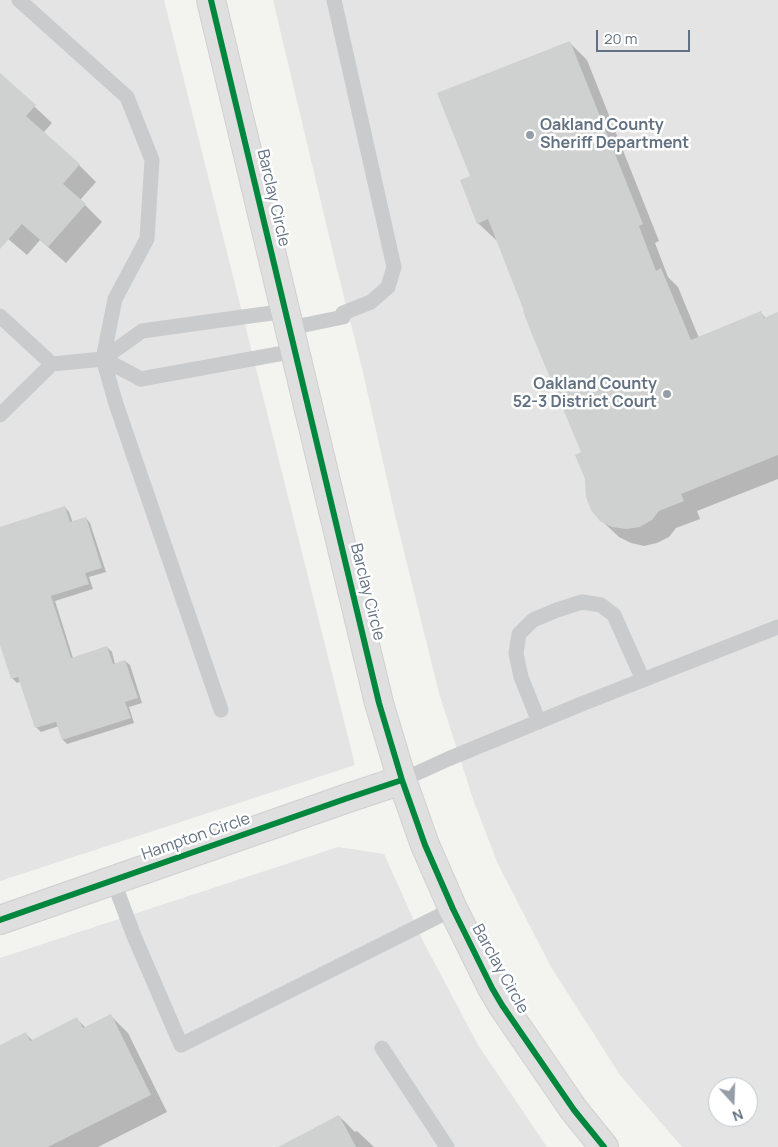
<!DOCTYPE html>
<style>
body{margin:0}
#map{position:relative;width:778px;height:1147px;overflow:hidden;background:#f3f3f0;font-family:Manrope,sans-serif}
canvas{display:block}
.north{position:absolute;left:708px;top:1077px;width:50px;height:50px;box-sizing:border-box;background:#fff;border:1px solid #c0c6cd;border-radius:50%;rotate:160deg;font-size:14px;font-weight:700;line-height:20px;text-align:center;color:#627182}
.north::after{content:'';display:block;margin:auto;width:18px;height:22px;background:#959ea8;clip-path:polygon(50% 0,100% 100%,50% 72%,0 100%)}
.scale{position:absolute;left:596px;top:30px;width:94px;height:22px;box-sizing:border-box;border:2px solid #627182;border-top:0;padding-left:6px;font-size:15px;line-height:18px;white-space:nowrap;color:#627182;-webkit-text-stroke:4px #fff;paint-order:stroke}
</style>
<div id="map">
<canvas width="778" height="1147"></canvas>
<div class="north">N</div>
<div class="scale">20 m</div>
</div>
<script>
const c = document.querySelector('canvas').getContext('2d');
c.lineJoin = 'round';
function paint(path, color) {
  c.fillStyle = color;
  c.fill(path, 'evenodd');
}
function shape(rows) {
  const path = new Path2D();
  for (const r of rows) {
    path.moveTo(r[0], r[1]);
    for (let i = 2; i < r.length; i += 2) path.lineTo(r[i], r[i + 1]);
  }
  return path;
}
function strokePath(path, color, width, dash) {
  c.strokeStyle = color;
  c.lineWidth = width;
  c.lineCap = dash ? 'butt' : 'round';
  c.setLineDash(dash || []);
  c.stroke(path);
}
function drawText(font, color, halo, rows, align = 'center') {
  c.font = font + ' Manrope,sans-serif';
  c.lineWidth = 5;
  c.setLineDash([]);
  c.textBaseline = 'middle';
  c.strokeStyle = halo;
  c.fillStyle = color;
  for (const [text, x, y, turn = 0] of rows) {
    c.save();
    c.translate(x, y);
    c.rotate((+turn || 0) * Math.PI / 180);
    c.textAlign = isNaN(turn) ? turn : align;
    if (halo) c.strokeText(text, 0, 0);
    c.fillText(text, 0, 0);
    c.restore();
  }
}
paint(shape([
 [0,0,164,0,355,765,0,881],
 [273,0,778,0,778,1147,682,1147,620,1075,551,967,498,864,474,802,439,693,395,515,362,368,334,257],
 [718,1087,748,1087,748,1117,718,1117],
 [338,847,384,854,424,943,478,1045,547,1147,0,1147,0,958]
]), '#e3e4e3');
paint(shape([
 [570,43,587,60,659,241,655,243,668,277,678,287,699,338,761,313,766,318,778,318,778,479,697,511,700,519,676,528,669,537,657,543,644,546,631,543,619,537,601,520,582,453,498,239,496,240,478,223,471,177],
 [6,80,52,123,43,133,79,165,96,182,80,200,102,222,66,263,40,240,27,255,0,232,0,83],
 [65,507,69,512,73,523,86,518,90,523,106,572,89,577,93,589,55,601,73,658,107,647,112,652,115,664,125,661,130,665,142,703,129,707,134,723,67,744,63,740,59,726,41,732,36,727,21,681,17,683,12,678,0,640,0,528],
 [111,1016,128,1033,167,1112,98,1147,0,1147,0,1046,25,1033,33,1041,77,1019,86,1028],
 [339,1116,355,1132,357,1131,374,1147,281,1147]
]), '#0003');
paint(shape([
 [570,41,643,224,639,226,656,271,661,268,691,340,761,311,764,318,778,312,778,455,681,494,684,501,659,511,652,520,640,527,626,529,612,527,600,521,591,510,586,497,585,479,575,455,581,452,531,332,523,311,524,311,488,219,477,224,460,180,470,176,437,93],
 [0,73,36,105,26,116,80,164,63,184,86,204,48,247,22,224,0,249],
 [65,506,70,522,86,517,102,568,85,573,89,584,51,596,71,658,107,646,113,664,125,660,138,698,125,702,131,718,62,740,56,722,35,728,18,677,11,679,0,645,0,527],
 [111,1014,151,1095,48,1147,0,1147,0,1045,26,1032,30,1041,77,1017,83,1028],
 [339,1115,356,1147,278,1147]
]), '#cfd0d0');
const secondary = shape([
 [211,0,379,703,402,780,425,845,453,909,492,988,502,1005,574,1110,604,1147],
 [0,920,345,799,402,780]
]);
strokePath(secondary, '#cfd1d0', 30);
strokePath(shape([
 [19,0,127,97,152,160,147,239,115,299,103,359,116,404,221,710],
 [0,316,52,364],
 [290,328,343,317,343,313,371,302,388,287,394,267,334,0],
 [103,359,141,379,295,351],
 [0,415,52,364,103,359,142,331,286,311],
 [539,722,521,677,516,653,519,634,533,620,557,610,582,602,601,605,614,615,643,680],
 [402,780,448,759,584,703,778,627],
 [113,880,134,936,181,1045,453,909],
 [382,1048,447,1147]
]), '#cacbcc', 15);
strokePath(secondary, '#dfdfe0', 28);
strokePath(shape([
 [211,0,379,703,402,780,425,845,453,909,492,988,502,1005,574,1110,604,1147],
 [0,920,345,799,402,780]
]), '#00873e', 6);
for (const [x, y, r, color] of [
 [530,135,5,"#959ea8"],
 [667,394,5,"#959ea8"]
]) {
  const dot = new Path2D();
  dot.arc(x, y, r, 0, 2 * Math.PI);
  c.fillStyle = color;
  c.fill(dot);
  strokePath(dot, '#fff', 2);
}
drawText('bold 16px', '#627182', '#fff', [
 ["Oakland County",540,126],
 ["Sheriff Department",540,144],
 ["Oakland County",657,385,"right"],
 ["52-3 District Court",657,403,"right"]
], 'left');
drawText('16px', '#627182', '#fff', [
 ["Barclay Circle",273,198,77],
 ["Barclay Circle",367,592,76],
 ["Hampton Circle",196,837,-19],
 ["Barclay Circle",500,969,61]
]);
</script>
